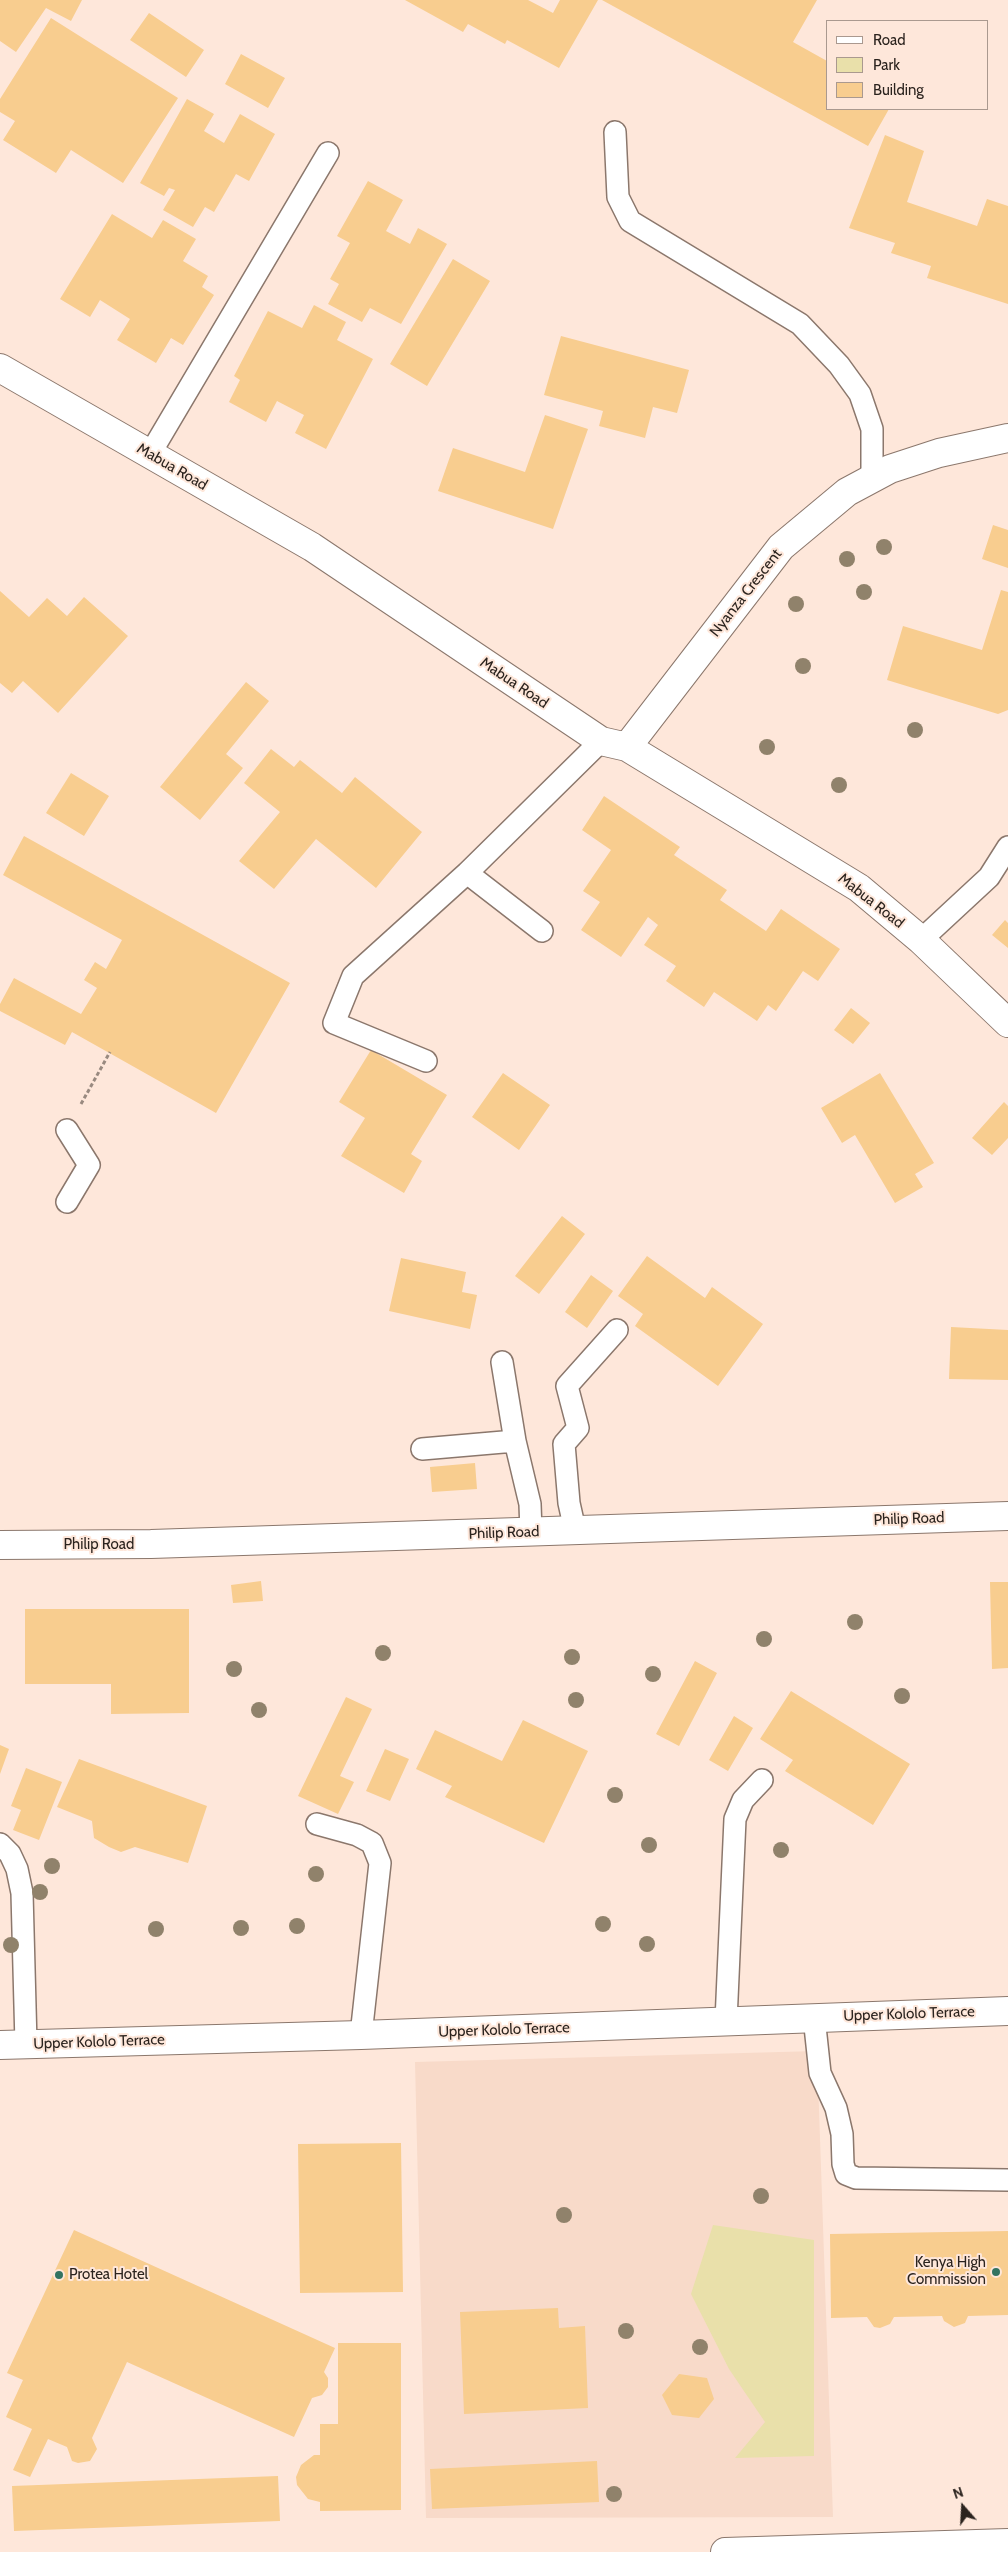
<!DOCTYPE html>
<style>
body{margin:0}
#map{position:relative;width:1008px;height:2552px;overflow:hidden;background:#fee7da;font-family:Cabin,sans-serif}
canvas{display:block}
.legend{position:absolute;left:826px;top:20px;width:162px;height:90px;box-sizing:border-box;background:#fee7da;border:1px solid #aa998f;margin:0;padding:6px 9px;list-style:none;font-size:15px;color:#2b231e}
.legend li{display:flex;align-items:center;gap:10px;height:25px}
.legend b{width:25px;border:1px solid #aa998f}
.north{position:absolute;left:938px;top:2482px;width:50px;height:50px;-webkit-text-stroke:4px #fee7da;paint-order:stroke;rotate:341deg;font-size:14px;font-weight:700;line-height:20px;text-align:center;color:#2b231e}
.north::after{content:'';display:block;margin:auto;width:18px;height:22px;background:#2b231e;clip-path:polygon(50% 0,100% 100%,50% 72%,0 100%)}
</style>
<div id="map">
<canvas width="1008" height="2552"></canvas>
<ul class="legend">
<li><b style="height:6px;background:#fff"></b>Road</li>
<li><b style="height:14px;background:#e9e0aa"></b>Park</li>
<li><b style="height:14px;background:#f8cd8f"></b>Building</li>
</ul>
<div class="north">N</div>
</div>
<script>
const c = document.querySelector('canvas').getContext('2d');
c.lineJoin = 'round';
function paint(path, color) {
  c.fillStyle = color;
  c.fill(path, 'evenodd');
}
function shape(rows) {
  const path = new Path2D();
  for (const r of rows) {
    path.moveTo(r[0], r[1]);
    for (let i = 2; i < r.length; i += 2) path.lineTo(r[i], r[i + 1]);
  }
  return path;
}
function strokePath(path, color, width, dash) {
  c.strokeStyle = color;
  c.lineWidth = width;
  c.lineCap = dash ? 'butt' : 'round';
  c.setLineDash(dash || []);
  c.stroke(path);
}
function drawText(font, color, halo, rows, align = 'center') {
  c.font = font + ' Cabin,sans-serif';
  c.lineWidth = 4;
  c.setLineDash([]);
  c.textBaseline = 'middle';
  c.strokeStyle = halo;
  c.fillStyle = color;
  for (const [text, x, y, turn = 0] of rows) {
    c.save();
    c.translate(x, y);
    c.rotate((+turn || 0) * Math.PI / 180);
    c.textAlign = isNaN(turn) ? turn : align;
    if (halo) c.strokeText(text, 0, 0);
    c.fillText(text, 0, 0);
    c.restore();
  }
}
paint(shape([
 [817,2051,833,2517,426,2518,415,2062]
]), '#f8dac9');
paint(shape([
 [713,2225,814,2240,814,2456,735,2458,765,2422,729,2369,691,2294]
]), '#e9e0aa');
paint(shape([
 [0,0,82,0,71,21,46,8,16,52,0,41],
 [405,0,528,0,553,13,560,0,598,0,559,68,507,40,505,44,468,24,463,32],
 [602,0,817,0,793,42,827,61,827,109,889,109,868,146],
 [149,13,204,50,186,77,130,40],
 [51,18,178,98,123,183,71,150,56,173,3,140,15,121,0,112,0,99],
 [241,54,285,78,268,108,225,84],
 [187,99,214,114,204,131,224,143,240,114,275,134,249,181,236,174,214,212,205,207,193,227,163,210,175,190,169,188,164,196,140,183],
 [885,135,924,151,907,202,977,226,987,199,1008,206,1008,304,927,278,931,266,891,253,895,243,849,228],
 [368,181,403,200,386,231,410,244,418,228,447,244,401,324,370,308,362,322,328,304,339,284,330,279,350,243,337,236],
 [112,214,152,238,163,220,196,239,183,261,208,276,202,287,214,295,183,345,171,338,156,363,117,340,130,319,100,300,90,317,60,299],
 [453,259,490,281,427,386,390,364],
 [314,305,346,322,337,340,373,359,326,449,295,433,304,415,277,401,266,422,229,402,240,380,234,376,268,311,302,328],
 [561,336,689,370,677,413,653,407,645,438,599,426,603,411,544,395],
 [545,415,588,429,553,529,438,491,453,448,525,472],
 [993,525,1008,530,1008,568,982,559],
 [1001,590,1008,592,1008,710,998,714,887,680,903,626,982,650],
 [0,591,29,617,47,598,67,616,84,597,128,636,58,713,23,681,12,693,0,683],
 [246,682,269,701,226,754,243,768,200,820,160,787],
 [271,749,294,767,300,760,342,793,355,777,422,832,376,888,316,839,274,889,239,861,280,812,244,783],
 [71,773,109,796,84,836,46,813],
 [604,796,680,847,674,855,727,890,720,900,766,931,781,909,840,949,818,981,803,971,776,1011,768,1005,757,1021,714,992,704,1007,666,981,676,966,644,945,658,925,648,917,621,957,581,930,600,902,583,891,611,850,582,830],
 [24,836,290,983,216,1113,72,1032,65,1045,0,1011,0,1004,14,978,81,1014,97,988,84,980,95,962,106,969,122,940,3,875],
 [1005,920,1008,923,1008,948,992,935],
 [851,1008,870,1023,853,1044,834,1030],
 [371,1050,447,1095,411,1154,422,1161,404,1193,341,1156,365,1118,339,1102],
 [503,1073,550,1105,519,1150,472,1117],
 [880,1073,934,1163,915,1174,923,1187,895,1203,855,1135,842,1143,821,1108],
 [1004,1102,1008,1106,1008,1138,992,1155,972,1138],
 [562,1216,585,1234,539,1294,515,1276],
 [647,1256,705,1298,712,1287,763,1324,718,1386,635,1326,643,1314,618,1296],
 [401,1258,466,1272,462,1292,477,1295,470,1329,389,1311],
 [591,1275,613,1291,587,1328,565,1312],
 [951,1327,1008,1330,1008,1380,949,1379],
 [475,1463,477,1489,432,1492,430,1467],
 [261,1581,263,1601,233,1603,231,1585],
 [990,1582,1008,1582,1008,1668,992,1669],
 [25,1609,189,1609,189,1713,111,1714,111,1684,25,1684],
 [695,1661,717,1673,679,1746,656,1734],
 [791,1691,910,1764,873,1825,785,1771,793,1760,760,1739],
 [346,1697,372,1709,340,1776,354,1782,338,1814,298,1796],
 [734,1716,753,1728,728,1771,709,1760],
 [523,1720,588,1751,544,1843,445,1797,452,1786,416,1769,435,1730,502,1761],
 [0,1745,9,1749,0,1774],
 [385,1749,409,1759,390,1801,366,1791],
 [79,1759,207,1806,188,1863,135,1847,121,1852,109,1847,94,1838,92,1821,57,1807],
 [26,1768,62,1782,39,1840,13,1830,21,1810,11,1806],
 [401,2143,403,2292,300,2293,298,2144],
 [74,2230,335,2348,324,2372,328,2378,328,2387,322,2395,312,2398,294,2437,127,2362,92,2438,97,2449,90,2461,78,2463,72,2461,67,2447,48,2439,30,2477,13,2470,32,2429,6,2417,23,2380,7,2373],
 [1008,2231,1008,2315,968,2316,965,2323,954,2327,944,2321,942,2316,894,2317,890,2324,880,2328,874,2327,867,2317,831,2318,830,2234],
 [558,2308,559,2328,585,2326,588,2408,464,2414,460,2312],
 [338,2343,401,2343,401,2510,320,2511,320,2502,308,2499,297,2485,296,2477,301,2465,314,2455,320,2455,320,2424,338,2424],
 [679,2374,707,2378,714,2399,699,2418,672,2415,662,2395],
 [597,2461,599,2502,432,2509,430,2469],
 [278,2476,280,2521,14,2531,12,2486]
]), '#f8cd8f');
const service = shape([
 [615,132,618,197,630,221,800,324,839,365,860,394,872,429,872,479],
 [150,454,328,153],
 [467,873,542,931],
 [921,940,989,877,1008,847],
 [426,1061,334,1023,353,976,467,873,601,741],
 [67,1130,89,1165,67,1202],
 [502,1362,515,1441],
 [422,1449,515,1441,530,1504,531,1532],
 [575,1530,569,1503,564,1444,578,1428,567,1386,617,1330],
 [317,1824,357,1835,372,1843,380,1863,361,2035],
 [0,1844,10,1854,17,1869,22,1893,26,2044],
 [814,2017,820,2073,836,2108,842,2134,843,2164,846,2174,856,2178,1008,2180],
 [726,2021,735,1819,743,1800,762,1780]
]);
const minor = shape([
 [0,368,312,547,601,741,627,747,859,888,921,940,1008,1023],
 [627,747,781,547,847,492,890,469,939,453,1008,438],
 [0,1545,151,1544,1008,1516],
 [725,2552,1008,2543]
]);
const secondary = shape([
 [0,2045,361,2035,1008,2011]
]);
strokePath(service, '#8b776c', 24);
strokePath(minor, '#8b776c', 30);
strokePath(secondary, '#8b776c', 30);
strokePath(shape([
 [81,1104,110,1052]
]), '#998a80', 3, [4, 2.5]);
strokePath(service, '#fff', 21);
strokePath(minor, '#fff', 28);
strokePath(secondary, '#fff', 28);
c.fillStyle = '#90826b';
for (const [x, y] of [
 [884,547],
 [847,559],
 [864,592],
 [796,604],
 [803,666],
 [915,730],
 [767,747],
 [839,785],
 [855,1622],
 [764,1639],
 [383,1653],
 [572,1657],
 [234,1669],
 [653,1674],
 [902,1696],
 [576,1700],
 [259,1710],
 [615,1795],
 [649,1845],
 [781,1850],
 [52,1866],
 [316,1874],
 [40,1892],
 [603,1924],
 [297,1926],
 [241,1928],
 [156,1929],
 [647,1944],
 [11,1945],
 [761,2196],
 [564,2215],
 [626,2331],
 [700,2347],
 [614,2494]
]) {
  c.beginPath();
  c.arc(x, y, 8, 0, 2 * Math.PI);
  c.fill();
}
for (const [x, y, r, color] of [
 [996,2272,5,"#337361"],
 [59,2275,5,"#337361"]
]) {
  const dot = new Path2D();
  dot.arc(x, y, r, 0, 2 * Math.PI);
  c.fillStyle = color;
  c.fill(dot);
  strokePath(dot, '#fee7da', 2);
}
drawText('15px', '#2b231e', '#fee7da', [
 ["Mabua Road",172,467,30],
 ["Nyanza Crescent",746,593,-52],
 ["Mabua Road",514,683,34],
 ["Mabua Road",871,901,38],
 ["Philip Road",909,1519,-2],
 ["Philip Road",504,1533,-2],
 ["Philip Road",99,1545],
 ["Upper Kololo Terrace",909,2014,-2],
 ["Upper Kololo Terrace",504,2030,-2],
 ["Upper Kololo Terrace",99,2042,-2]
]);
drawText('15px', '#2b231e', '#fee7da', [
 ["Kenya High",986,2263],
 ["Commission",986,2280],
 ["Protea Hotel",69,2275,"left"]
], 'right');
</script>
